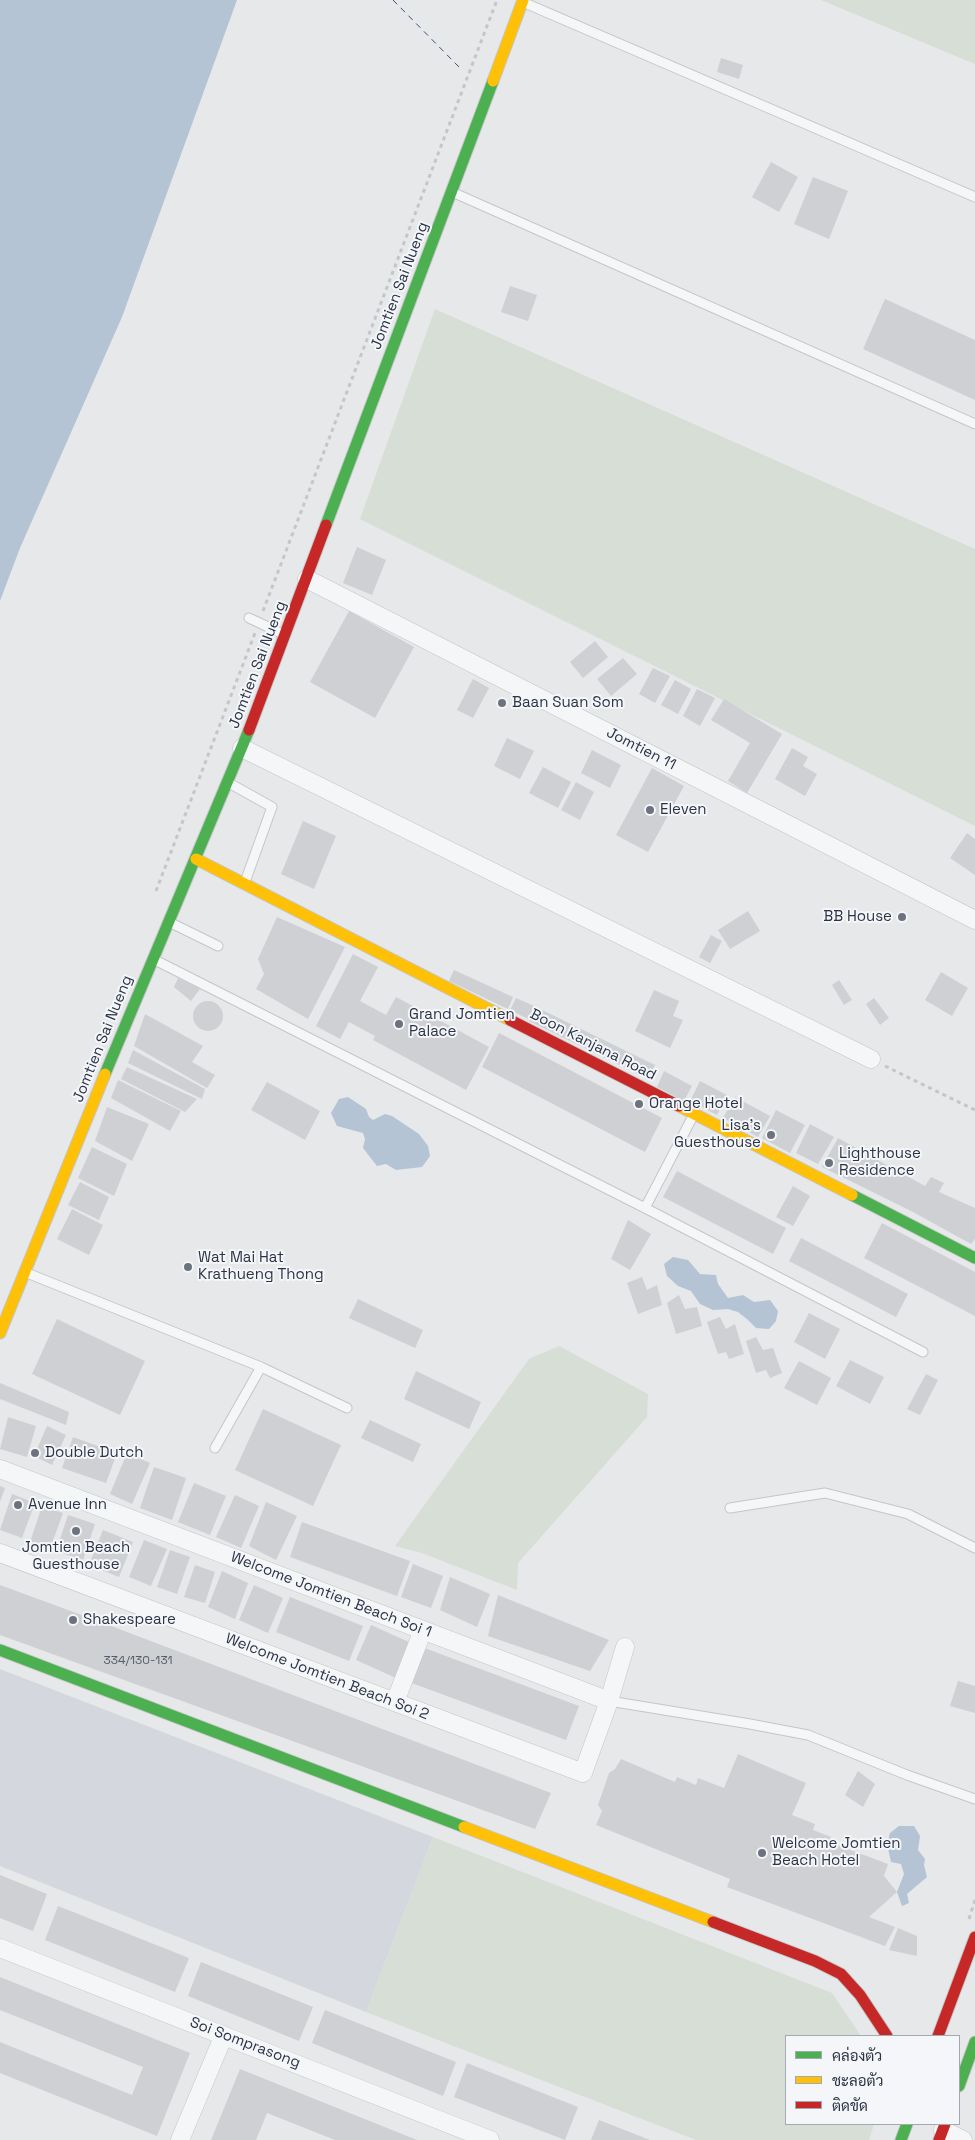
<!DOCTYPE html>
<meta charset="utf-8">
<style>
body{margin:0}
#map{position:relative;width:975px;height:2140px;overflow:hidden;background:#e6e8ea;font-family:"Space Grotesk",Sarabun,sans-serif}
canvas{display:block}
.legend{position:absolute;left:785px;top:2035px;width:175px;height:90px;box-sizing:border-box;background:#f4f6f9;border:1px solid #a4a8b1;margin:0;padding:6px 9px;list-style:none;font-size:15px;color:#2b3445}
.legend li{display:flex;align-items:center;gap:10px;height:25px}
.legend b{width:25px;border:1px solid #a4a8b1}
</style>
<div id="map">
<canvas width="975" height="2140"></canvas>
<ul class="legend">
<li><b style="height:6px;background:#4caf50"></b>คล่องตัว</li>
<li><b style="height:6px;background:#ffc107"></b>ชะลอตัว</li>
<li><b style="height:6px;background:#c62828"></b>ติดขัด</li>
</ul>
</div>
<script>
const c = document.querySelector('canvas').getContext('2d');
c.lineJoin = 'round';
function paint(path, color) {
  c.fillStyle = color;
  c.fill(path, 'evenodd');
}
function shape(rows) {
  const path = new Path2D();
  for (const r of rows) {
    if (r.length === 3) {
      path.moveTo(r[0] + r[2], r[1]);
      path.arc(r[0], r[1], r[2], 0, 2 * Math.PI);
      continue;
    }
    path.moveTo(r[0], r[1]);
    for (let i = 2; i < r.length; i += 2) path.lineTo(r[i], r[i + 1]);
  }
  return path;
}
function strokePath(path, color, width, dash) {
  c.strokeStyle = color;
  c.lineWidth = width;
  c.lineCap = dash ? 'butt' : 'round';
  c.setLineDash(dash || []);
  c.stroke(path);
}
function drawText(font, color, halo, rows, align = 'center') {
  c.font = font + ' "Space Grotesk",sans-serif';
  c.lineWidth = 4;
  c.setLineDash([]);
  c.textBaseline = 'middle';
  c.strokeStyle = halo;
  c.fillStyle = color;
  for (const [text, x, y, turn = 0] of rows) {
    c.save();
    c.translate(x, y);
    c.rotate((+turn || 0) * Math.PI / 180);
    c.textAlign = isNaN(turn) ? turn : align;
    if (halo) c.strokeText(text, 0, 0);
    c.fillText(text, 0, 0);
    c.restore();
  }
}
paint(shape([
 [0,1669,433,1837,366,2012,0,1866]
]), '#d4d7dd');
paint(shape([
 [821,0,975,0,975,64],
 [435,309,975,549,975,826,360,519],
 [559,1346,648,1394,647,1417,518,1563,517,1590,422,1553,395,1546,529,1359],
 [433,1837,832,1993,861,2036,786,2036,786,2124,874,2124,869,2140,696,2140,366,2012]
]), '#d6ded6');
paint(shape([
 [0,0,237,0,122,317,20,548,0,601],
 [348,1097,366,1109,369,1117,373,1120,385,1114,392,1116,419,1134,428,1146,430,1156,422,1167,396,1170,386,1164,377,1166,363,1148,365,1139,363,1133,337,1126,331,1113,339,1099],
 [673,1257,688,1260,700,1274,716,1275,718,1284,728,1298,743,1295,754,1302,770,1300,778,1311,776,1321,769,1329,756,1328,748,1320,738,1312,728,1309,713,1310,700,1304,691,1291,678,1286,667,1276,664,1264],
 [899,1826,914,1826,920,1836,918,1850,925,1859,924,1865,927,1877,907,1894,909,1903,902,1906,897,1892,904,1874,901,1864,891,1862,887,1844,890,1833]
]), '#b4c4d5');
strokePath(shape([
 [393,0,459,67]
]), '#34527a', 1, [6, 5]);
paint(shape([
 [721,58,743,65,739,79,717,72],
 [771,162,798,177,779,212,752,197],
 [813,177,848,191,829,239,794,224],
 [510,286,537,295,528,321,501,312],
 [885,299,975,340,975,400,863,349],
 [357,547,386,560,372,595,343,583],
 [349,611,414,647,375,718,310,682],
 [595,641,608,657,583,678,570,662],
 [623,658,637,674,611,696,597,679],
 [653,668,670,676,655,703,639,694],
 [473,679,489,688,473,718,457,710],
 [675,680,691,689,678,714,661,705],
 [697,689,715,698,700,726,683,716],
 [724,699,782,734,747,793,728,781,750,743,711,720],
 [507,738,534,751,520,779,494,766],
 [792,748,808,757,803,766,817,774,805,796,775,779],
 [592,750,621,765,610,788,581,773],
 [543,767,571,782,558,808,529,793],
 [652,768,684,786,648,852,616,835],
 [576,782,594,792,580,820,561,810],
 [303,821,336,836,314,889,281,874],
 [967,833,975,839,975,875,950,858],
 [748,911,760,931,730,949,718,930],
 [277,917,345,947,308,1019,256,989,264,974,258,959],
 [711,935,722,941,710,963,699,957],
 [353,954,378,967,360,1001,386,1015,396,997,489,1047,466,1090,373,1040,375,1036,349,1022,340,1039,316,1026],
 [454,970,513,997,508,1009,449,981],
 [941,972,968,988,952,1016,925,1000],
 [178,978,200,989,191,1001,174,987],
 [839,980,852,1000,844,1005,832,985],
 [654,990,679,1001,673,1016,683,1020,670,1048,635,1031],
 [516,998,534,1006,528,1019,510,1010],
 [874,998,889,1018,880,1025,866,1004],
 [208,1016,15],
 [536,1007,655,1065,648,1079,529,1021],
 [145,1014,203,1046,192,1062,215,1075,207,1088,134,1046],
 [499,1033,662,1118,645,1152,482,1067],
 [133,1050,205,1089,202,1099,128,1063],
 [127,1067,197,1099,185,1112,121,1079],
 [664,1071,692,1086,684,1101,657,1087],
 [118,1080,181,1111,170,1131,111,1098],
 [700,1081,727,1095,717,1115,690,1101],
 [267,1082,320,1111,305,1140,251,1110],
 [735,1097,770,1116,758,1137,723,1118],
 [107,1107,149,1124,132,1161,95,1141],
 [776,1110,805,1125,790,1153,762,1138],
 [810,1124,834,1137,818,1164,796,1153],
 [838,1138,925,1186,931,1177,944,1183,939,1192,975,1208,975,1239,971,1244,913,1212,822,1167],
 [92,1147,127,1164,114,1196,78,1178],
 [677,1171,786,1228,773,1254,663,1197],
 [80,1182,109,1197,99,1220,68,1205],
 [793,1186,810,1196,793,1226,776,1217],
 [72,1209,103,1225,89,1255,57,1239],
 [628,1220,651,1234,630,1270,611,1259],
 [882,1223,975,1272,975,1316,864,1258],
 [801,1238,908,1294,896,1317,789,1261],
 [642,1277,647,1290,657,1285,662,1305,638,1314,627,1283],
 [679,1295,685,1309,697,1307,702,1326,676,1334,667,1303],
 [358,1299,423,1330,415,1348,349,1318],
 [809,1313,840,1329,825,1359,794,1342],
 [720,1317,726,1329,735,1324,744,1354,729,1359,726,1352,718,1354,707,1322],
 [57,1319,145,1361,120,1415,32,1374],
 [756,1337,763,1350,773,1348,782,1373,770,1378,766,1370,756,1373,746,1341],
 [850,1360,884,1377,870,1404,836,1386],
 [799,1361,831,1378,817,1405,784,1388],
 [416,1371,481,1402,469,1429,404,1399],
 [926,1374,938,1380,920,1415,907,1409],
 [0,1383,69,1412,66,1425,0,1399],
 [263,1409,341,1445,313,1506,235,1470],
 [8,1417,36,1426,27,1457,0,1449],
 [370,1420,421,1444,413,1462,361,1438],
 [47,1426,66,1435,52,1465,34,1456],
 [73,1437,117,1453,106,1483,62,1468],
 [127,1453,150,1463,132,1504,110,1494],
 [154,1467,186,1478,172,1520,140,1508],
 [194,1483,226,1496,210,1535,178,1522],
 [0,1486,5,1488,0,1502],
 [12,1494,35,1503,22,1538,0,1530],
 [235,1495,259,1506,241,1548,216,1537],
 [266,1502,297,1516,276,1560,249,1546],
 [42,1506,63,1513,50,1549,30,1542],
 [68,1515,95,1524,83,1560,56,1551],
 [302,1522,410,1561,397,1596,290,1557],
 [103,1530,133,1542,119,1577,89,1565],
 [144,1540,167,1549,151,1586,129,1577],
 [170,1550,190,1557,177,1594,157,1587],
 [413,1564,443,1576,431,1608,401,1597],
 [195,1565,215,1572,205,1603,184,1597],
 [222,1571,248,1583,235,1619,208,1607],
 [450,1577,490,1594,477,1627,440,1610],
 [0,1585,98,1621,551,1793,535,1829,0,1635],
 [254,1585,283,1598,268,1633,239,1620],
 [498,1595,609,1640,590,1671,488,1636],
 [290,1597,363,1626,349,1661,276,1632],
 [371,1625,411,1643,396,1678,356,1660],
 [422,1647,579,1706,566,1740,409,1682],
 [958,1681,975,1686,975,1713,950,1706],
 [738,1754,806,1783,792,1815,815,1824,813,1830,831,1837,829,1842,888,1864,884,1876,897,1892,869,1917,895,1927,885,1946,727,1887,730,1879,596,1825,602,1811,598,1805,609,1773,615,1769,621,1759,675,1782,677,1777,696,1785,698,1778,724,1788],
 [858,1771,875,1784,863,1807,845,1795],
 [0,1875,47,1894,33,1931,0,1918],
 [58,1906,189,1958,175,1992,45,1940],
 [898,1928,917,1936,917,1956,889,1950],
 [201,1962,313,2007,299,2041,188,1996],
 [0,1977,190,2053,157,2136,0,2073,0,2042,132,2095,143,2067,0,2010],
 [325,2010,456,2062,443,2096,312,2043],
 [467,2063,578,2107,565,2140,454,2097],
 [240,2069,417,2140,335,2140,267,2113,256,2140,211,2140],
 [599,2120,650,2140,591,2140]
]), '#ced0d3');
const lane = shape([
 [525,3,975,197],
 [452,192,975,424],
 [249,618,283,634],
 [229,783,272,807,245,882],
 [169,922,218,946],
 [153,959,645,1208,923,1352],
 [645,1208,693,1116],
 [27,1273,261,1367,347,1408],
 [215,1448,261,1367],
 [730,1508,825,1493,908,1514,975,1548],
 [609,1701,750,1724,808,1735,907,1775,975,1799]
]);
const street = shape([
 [307,579,975,920],
 [242,748,871,1059],
 [0,1469,609,1701,625,1647],
 [0,1553,583,1773,609,1701],
 [395,1702,423,1630],
 [0,1948,490,2140],
 [943,2130,963,2140],
 [180,2140,224,2035]
]);
const fast = shape([
 [326,525,493,81],
 [105,1074,249,730],
 [852,1195,975,1258],
 [0,1650,464,1827],
 [959,2086,975,2042],
 [901,2140,907,2124]
]);
const slow = shape([
 [493,81,523,0],
 [196,859,510,1020],
 [679,1106,852,1195],
 [0,1333,105,1074],
 [464,1827,713,1922]
]);
const jam = shape([
 [249,730,326,525],
 [510,1020,679,1106],
 [713,1922,815,1961,841,1974,860,1995,887,2036],
 [938,2036,975,1937],
 [939,2140,945,2124]
]);
strokePath(lane, '#c4c6c8', 11);
strokePath(street, '#c4c6c8', 19);
strokePath(fast, '#c4c6c8', 13);
strokePath(slow, '#c4c6c8', 13);
strokePath(jam, '#c4c6c8', 13);
strokePath(shape([
 [263,611,497,0],
 [156,891,255,633],
 [885,1066,975,1110],
 [969,1919,975,1900]
]), '#c5c6ca', 3, [4, 4]);
strokePath(lane, '#f5f6f7', 9);
strokePath(street, '#f5f6f7', 18);
strokePath(fast, '#4caf50', 11);
strokePath(slow, '#ffc107', 11);
strokePath(jam, '#c62828', 11);
for (const [x, y, r, color] of [
 [502,703,5,"#6c737f"],
 [650,810,5,"#6c737f"],
 [902,917,5,"#6c737f"],
 [399,1024,5,"#6c737f"],
 [639,1104,5,"#6c737f"],
 [771,1135,5,"#6c737f"],
 [829,1163,5,"#6c737f"],
 [188,1267,5,"#6c737f"],
 [35,1453,5,"#6c737f"],
 [18,1505,5,"#6c737f"],
 [76,1531,5,"#6c737f"],
 [73,1620,5,"#6c737f"],
 [762,1853,5,"#6c737f"]
]) {
  const dot = new Path2D();
  dot.arc(x, y, r, 0, 2 * Math.PI);
  c.fillStyle = color;
  c.fill(dot);
  strokePath(dot, '#f4f6f9', 2);
}
drawText('12px', '#545c69', null, [
 ["334/130-131",138,1661]
]);
drawText('15px', '#2b3445', '#f4f6f9', [
 ["Jomtien Sai Nueng",400,286,-69],
 ["Jomtien Sai Nueng",258,665,-69],
 ["Jomtien 11",641,749,27],
 ["Jomtien Sai Nueng",103,1039,-68],
 ["Boon Kanjana Road",593,1045,27],
 ["Welcome Jomtien Beach Soi 1",331,1595,21],
 ["Welcome Jomtien Beach Soi 2",327,1677,21],
 ["Soi Somprasong",245,2043,21]
]);
drawText('15px', '#2b3445', '#f4f6f9', [
 ["Baan Suan Som",512,703],
 ["Eleven",660,810],
 ["BB House",892,917,"right"],
 ["Grand Jomtien",409,1015],
 ["Palace",409,1032],
 ["Orange Hotel",649,1104],
 ["Lisa's",761,1126,"right"],
 ["Guesthouse",761,1143,"right"],
 ["Lighthouse",839,1154],
 ["Residence",839,1171],
 ["Wat Mai Hat",198,1258],
 ["Krathueng Thong",198,1275],
 ["Double Dutch",45,1453],
 ["Avenue Inn",28,1505],
 ["Jomtien Beach",76,1548,"center"],
 ["Guesthouse",76,1565,"center"],
 ["Shakespeare",83,1620],
 ["Welcome Jomtien",772,1844],
 ["Beach Hotel",772,1861]
], 'left');
</script>
